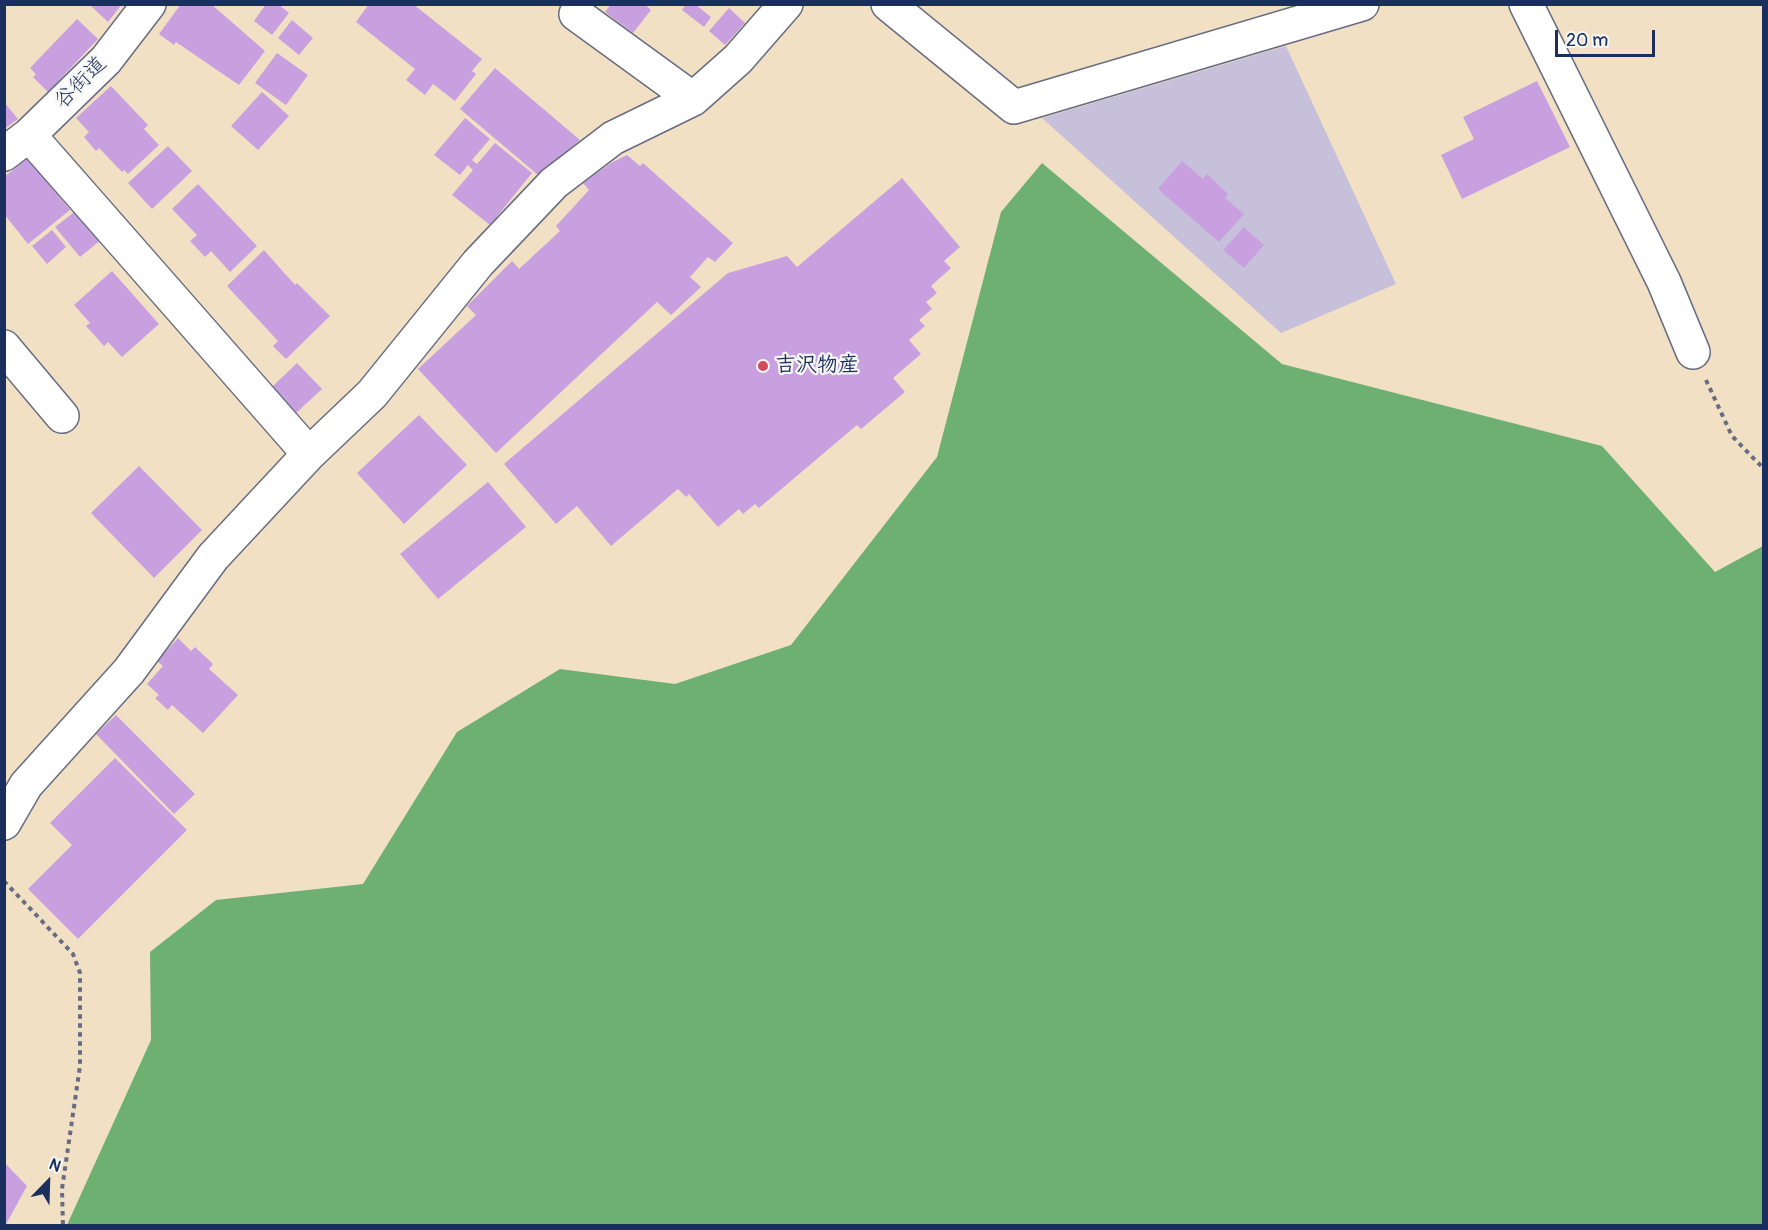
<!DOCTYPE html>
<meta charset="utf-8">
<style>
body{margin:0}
#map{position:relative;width:1768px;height:1230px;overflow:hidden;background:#f1e0c4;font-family:Pangolin,sans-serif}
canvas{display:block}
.frame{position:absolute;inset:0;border:6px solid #1b2f5e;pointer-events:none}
.north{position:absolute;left:18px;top:1152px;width:60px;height:60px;-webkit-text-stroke:4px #f6f6f2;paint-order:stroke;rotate:23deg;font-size:16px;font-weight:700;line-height:24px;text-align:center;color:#1b2f5e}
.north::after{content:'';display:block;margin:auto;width:21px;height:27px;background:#1b2f5e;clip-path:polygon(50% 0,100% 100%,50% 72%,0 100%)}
.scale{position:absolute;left:1555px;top:30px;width:100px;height:27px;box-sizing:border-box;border:3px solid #1b2f5e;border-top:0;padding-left:8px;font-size:18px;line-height:21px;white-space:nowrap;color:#1b2f5e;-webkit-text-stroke:4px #f6f6f2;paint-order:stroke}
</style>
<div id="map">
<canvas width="1768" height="1230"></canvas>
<div class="frame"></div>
<div class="north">N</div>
<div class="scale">20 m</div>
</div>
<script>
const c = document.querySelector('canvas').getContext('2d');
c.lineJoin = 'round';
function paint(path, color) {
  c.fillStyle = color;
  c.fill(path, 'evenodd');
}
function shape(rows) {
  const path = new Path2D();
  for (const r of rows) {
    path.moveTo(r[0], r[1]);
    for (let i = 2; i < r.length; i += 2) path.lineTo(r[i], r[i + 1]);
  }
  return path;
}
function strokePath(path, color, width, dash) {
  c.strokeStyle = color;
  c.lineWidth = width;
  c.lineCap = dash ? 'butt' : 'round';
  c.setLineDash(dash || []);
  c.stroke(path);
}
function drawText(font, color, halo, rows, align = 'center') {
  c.font = font + ' Pangolin,"Klee One",sans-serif';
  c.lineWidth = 4.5;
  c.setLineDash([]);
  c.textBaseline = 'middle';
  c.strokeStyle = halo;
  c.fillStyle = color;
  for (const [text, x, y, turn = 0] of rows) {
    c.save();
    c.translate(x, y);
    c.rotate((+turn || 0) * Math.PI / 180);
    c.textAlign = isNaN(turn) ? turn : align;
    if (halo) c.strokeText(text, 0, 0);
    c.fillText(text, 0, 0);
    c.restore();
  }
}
paint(shape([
 [1286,46,1396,284,1281,333,1042,118]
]), '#c6c0da');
paint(shape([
 [1042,163,1282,364,1602,446,1715,572,1763,546,1763,1225,67,1225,151,1040,150,952,216,900,363,884,457,732,560,669,675,684,791,645,937,457,1001,212]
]), '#6eaf72');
paint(shape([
 [89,4,122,4,108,22],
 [181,4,211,4,265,51,239,85,176,42,174,45,159,34],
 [266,4,278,4,289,13,272,35,254,21],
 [369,4,413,4,482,59,472,71,476,74,455,101,433,84,425,95,406,80,415,69,356,22],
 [611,4,644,4,651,10,633,33,605,12],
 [686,4,695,4,711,17,704,27,682,10],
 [729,8,745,23,725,45,709,31],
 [77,19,98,39,48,92,33,77,36,74,30,68],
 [292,20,313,38,299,55,278,38],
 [277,53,308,75,286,105,255,83],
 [495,68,580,140,538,175,460,109],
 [1537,81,1570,147,1462,199,1441,155,1474,139,1463,117],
 [111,86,148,125,144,129,159,145,128,174,124,170,122,172,99,148,96,151,84,137,89,132,76,118],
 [262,92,289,116,258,150,231,126],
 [4,102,18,119,4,129],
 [465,118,490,139,472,160,477,164,495,143,532,173,490,225,452,195,473,170,468,165,460,175,434,155],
 [168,146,192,171,152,209,128,183],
 [627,155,640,166,643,163,733,243,715,262,708,257,690,277,701,287,671,315,657,302,496,453,418,369,476,315,467,306,512,261,519,269,560,231,556,226,589,190,583,183,611,163],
 [28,158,70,210,28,244,4,214,4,177],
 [1182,161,1203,179,1207,174,1228,194,1225,198,1244,214,1219,242,1158,189],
 [902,178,960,247,944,261,951,268,931,286,937,293,926,302,932,309,919,320,925,326,909,340,921,354,893,378,905,392,861,429,857,425,759,508,755,504,743,514,739,509,718,527,689,494,686,497,678,489,611,546,577,506,556,524,504,464,728,273,787,256,797,267],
 [198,184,257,246,230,272,211,251,205,257,190,241,197,235,172,209],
 [77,210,102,239,80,257,55,227],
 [1244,227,1264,245,1244,268,1223,250],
 [52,230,66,247,47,264,32,246],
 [264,250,295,285,297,283,330,316,286,359,273,346,278,341,227,286],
 [112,271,159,324,122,357,108,342,104,346,86,326,90,323,74,305],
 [297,363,322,389,295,414,271,388],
 [419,415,467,465,404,524,357,473],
 [139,466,202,530,154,578,91,513],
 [488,482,526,527,438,599,400,554],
 [178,638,191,651,195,647,213,664,209,669,238,695,203,733,172,705,168,710,155,698,159,695,147,684,163,666,157,661],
 [116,715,195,794,174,814,96,734],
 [115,758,187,830,78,939,28,889,72,845,50,823],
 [4,1162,27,1186,5,1226,4,1226]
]), '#c9a0df');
const minor = shape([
 [888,4,1014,107,1362,4],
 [1526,4,1664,282,1693,352],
 [576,14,693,99],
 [29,135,309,454],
 [4,154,29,135,106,60,149,4],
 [4,347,62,416],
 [4,823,26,785,129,671,213,557,309,454,372,394,478,263,554,183,613,138,693,99,738,59,786,4]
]);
strokePath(minor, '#666d82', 36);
strokePath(shape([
 [1706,380,1732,436,1764,469],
 [4,881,73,954,80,973,80,1066,62,1189,63,1226]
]), '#666d82', 4, [4.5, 4.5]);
strokePath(minor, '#fff', 33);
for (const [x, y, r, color] of [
 [763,366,6,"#d1495b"]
]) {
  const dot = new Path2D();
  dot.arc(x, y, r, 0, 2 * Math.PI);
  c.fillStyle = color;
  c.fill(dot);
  strokePath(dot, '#f6f6f2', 2);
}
drawText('21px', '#1b2f5e', '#f6f6f2', [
 ["谷街道",81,83,-45]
]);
drawText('bold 21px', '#1b2f5e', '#f6f6f2', [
 ["吉沢物産",775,366]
], 'left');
</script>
